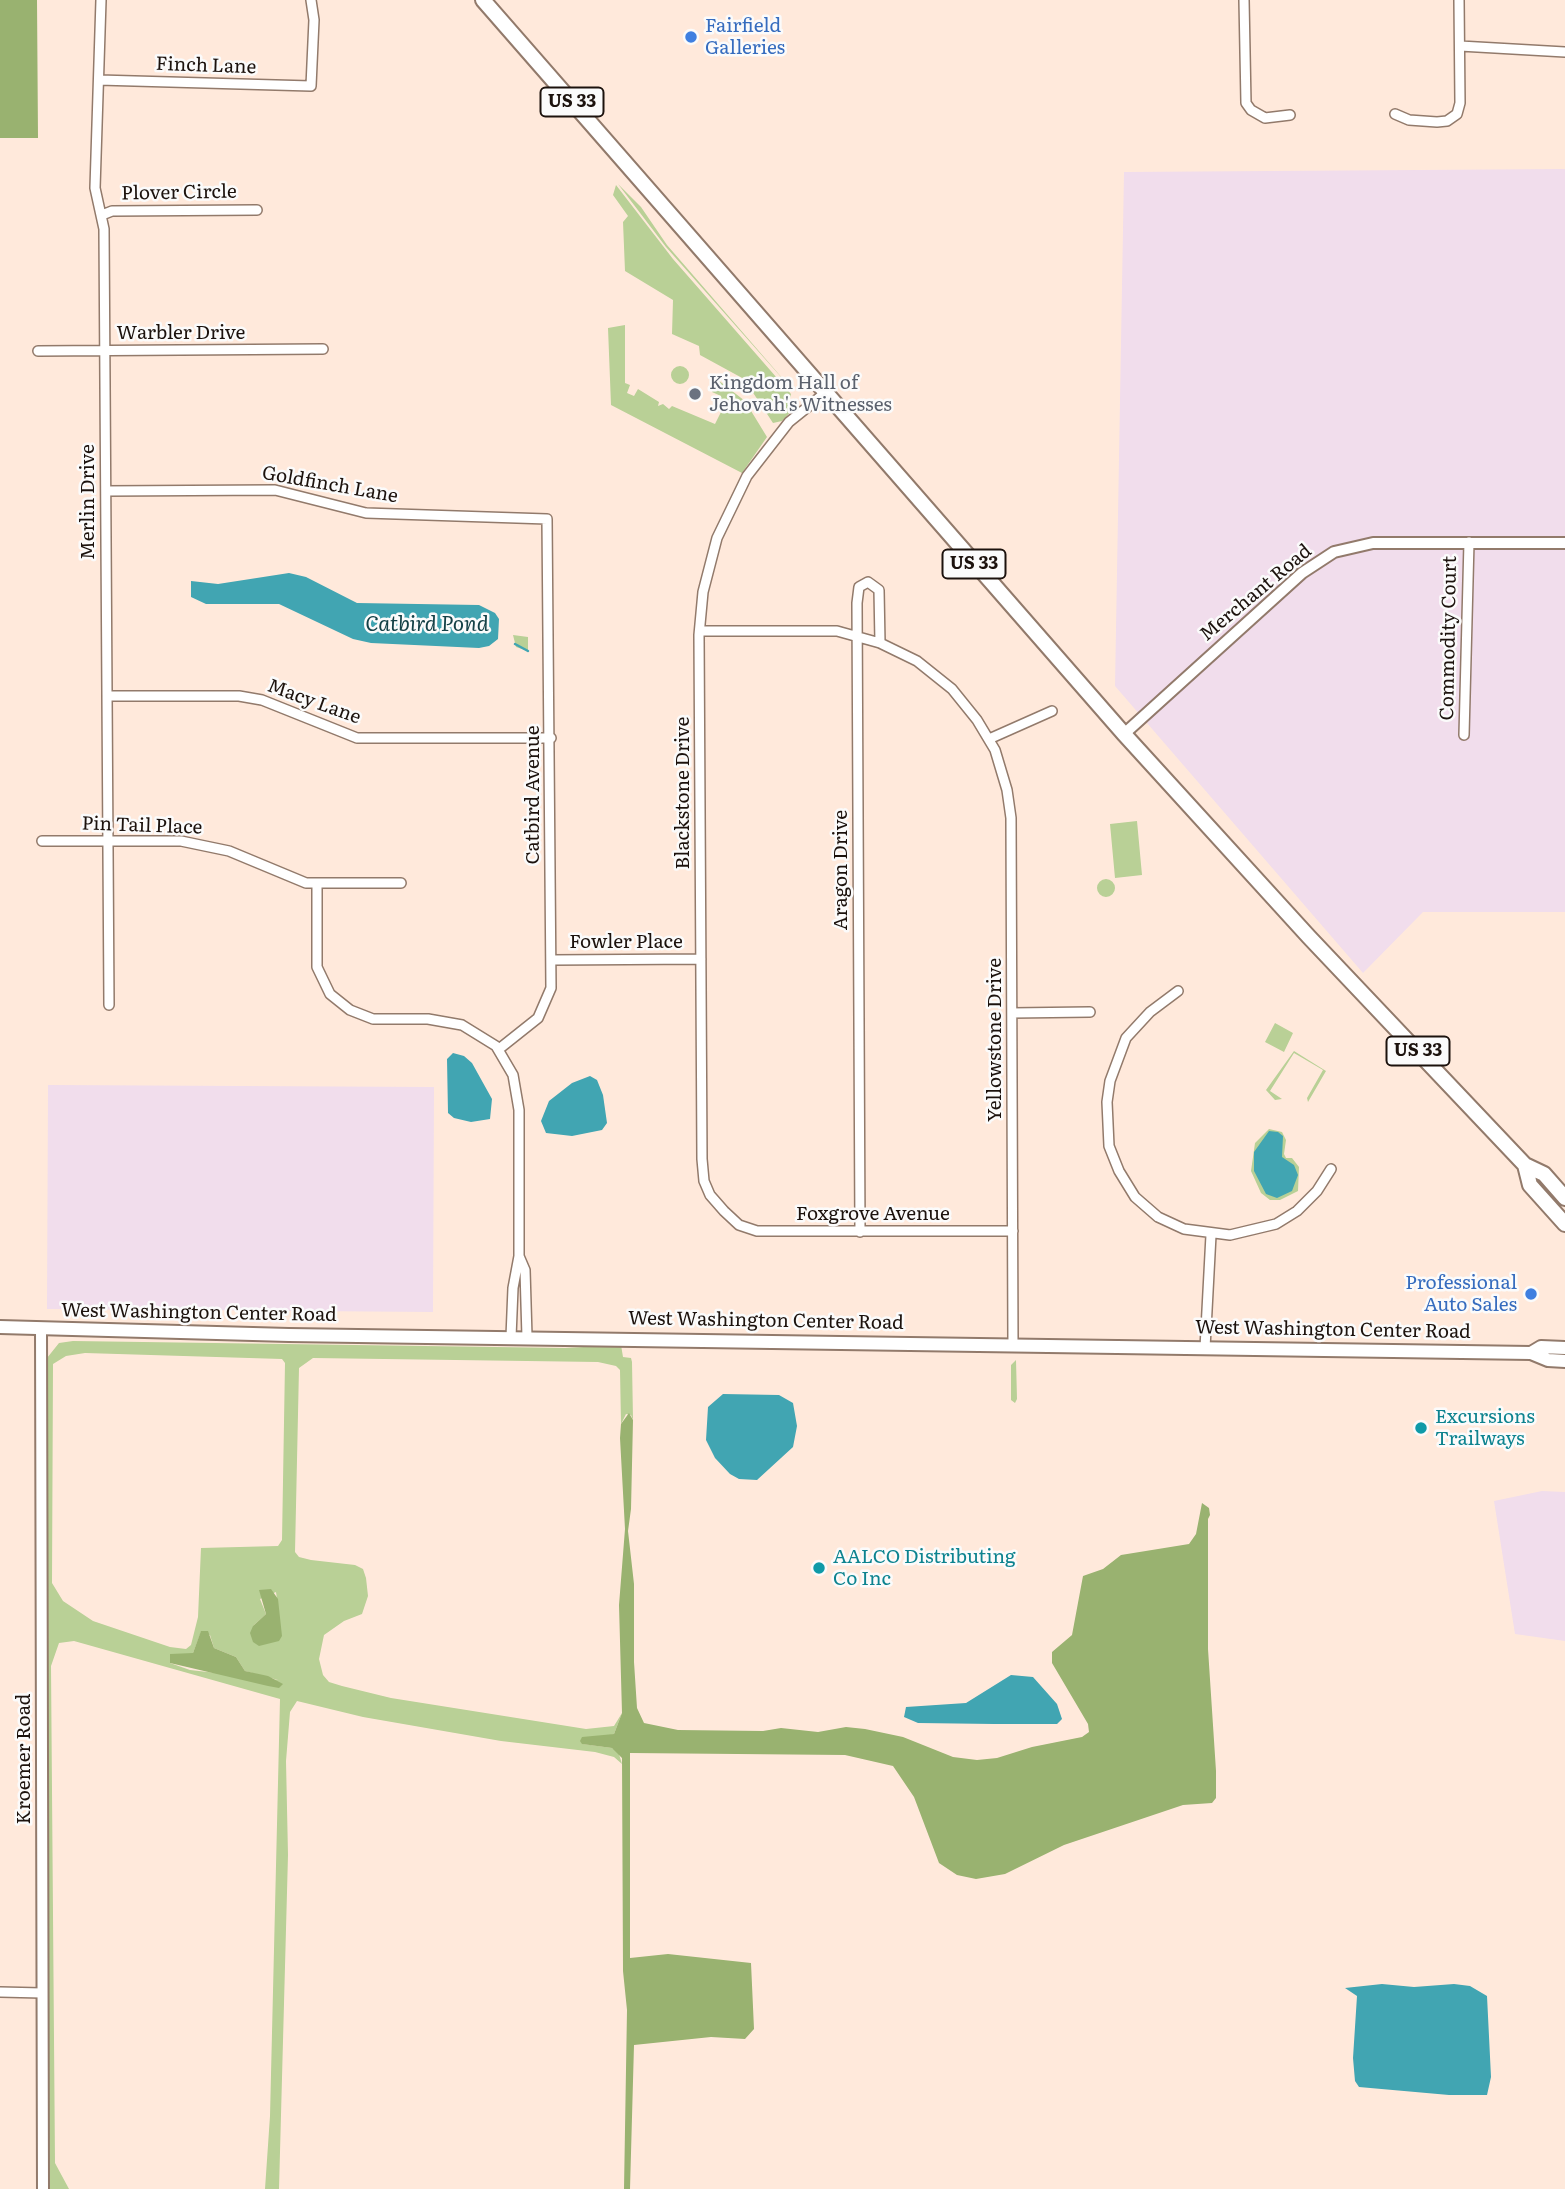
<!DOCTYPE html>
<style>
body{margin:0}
canvas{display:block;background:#ffe9db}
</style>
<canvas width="1565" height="2189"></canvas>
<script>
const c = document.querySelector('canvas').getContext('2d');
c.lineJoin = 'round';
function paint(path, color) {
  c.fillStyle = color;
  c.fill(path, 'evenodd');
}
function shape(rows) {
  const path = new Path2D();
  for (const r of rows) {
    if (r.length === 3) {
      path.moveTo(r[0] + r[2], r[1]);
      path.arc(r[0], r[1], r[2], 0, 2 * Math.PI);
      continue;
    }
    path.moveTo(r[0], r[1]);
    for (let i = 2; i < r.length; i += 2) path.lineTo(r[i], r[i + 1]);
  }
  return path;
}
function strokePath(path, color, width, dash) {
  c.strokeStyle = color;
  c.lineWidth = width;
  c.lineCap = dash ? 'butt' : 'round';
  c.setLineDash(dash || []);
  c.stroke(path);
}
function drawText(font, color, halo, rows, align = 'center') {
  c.font = font + ' Literata,serif';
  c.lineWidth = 5;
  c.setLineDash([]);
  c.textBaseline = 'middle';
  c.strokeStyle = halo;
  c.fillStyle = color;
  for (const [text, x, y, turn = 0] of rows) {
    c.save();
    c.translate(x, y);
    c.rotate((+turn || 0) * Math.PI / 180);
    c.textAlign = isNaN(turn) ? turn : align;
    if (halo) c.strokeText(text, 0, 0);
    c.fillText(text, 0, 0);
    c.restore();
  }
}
paint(shape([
 [1565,169,1565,912,1423,912,1363,973,1115,686,1124,172],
 [48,1085,434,1087,433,1312,47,1309],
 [1542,1491,1565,1492,1565,1641,1515,1634,1494,1501]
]), '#f1ddec');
paint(shape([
 [618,184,641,207,667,245,796,394,666,247],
 [616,185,673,259,791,394,788,406,793,409,782,421,773,423,744,379,700,355,699,346,672,334,673,300,625,271,623,222,628,216,613,195],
 [625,325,625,383,630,385,627,393,634,396,638,389,659,402,658,406,663,404,669,409,672,406,715,424,725,404,720,401,721,396,712,392,718,380,745,401,767,437,742,473,611,405,608,328],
 [680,375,9],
 [513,635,528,637,528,651,516,647],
 [1137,821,1142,875,1115,878,1110,824],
 [1106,888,9],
 [1275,1023,1293,1033,1284,1052,1265,1042],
 [1294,1051,1326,1071,1308,1102,1307,1098,1323,1070,1294,1053,1270,1091,1282,1099,1275,1100,1266,1090],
 [1269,1129,1282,1132,1286,1140,1284,1154,1286,1158,1292,1158,1299,1167,1298,1191,1280,1200,1270,1200,1261,1193,1251,1171,1255,1143],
 [73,1341,565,1348,621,1345,623,1357,631,1358,632,1362,633,1420,631,1415,626,1414,621,1424,620,1370,616,1366,598,1362,313,1358,299,1368,295,1552,299,1557,311,1560,355,1565,363,1569,366,1578,368,1596,362,1614,344,1621,324,1635,319,1659,323,1675,329,1682,342,1686,391,1698,586,1729,614,1726,622,1713,614,1734,583,1744,612,1748,618,1751,622,1764,614,1757,595,1752,501,1741,363,1717,297,1701,290,1712,286,1761,288,1855,279,2189,265,2189,270,2116,280,1699,74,1641,59,1643,51,1666,55,2163,69,2189,49,2189,47,1358,59,1343],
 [85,1353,282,1359,285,1363,282,1540,278,1546,201,1548,198,1617,191,1645,186,1649,170,1647,93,1621,63,1601,52,1583,53,1364,66,1356],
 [276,1592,279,1613,253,1626,266,1614,260,1599],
 [201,1632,210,1635,214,1648,236,1657,245,1671,278,1680,190,1670,170,1663,193,1653],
 [1016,1360,1017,1399,1015,1403,1011,1400,1011,1365]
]), '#b9d096');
paint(shape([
 [0,0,37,0,38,138,0,138],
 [629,1413,633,1420,631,1509,628,1531,634,1584,634,1662,637,1708,644,1723,678,1730,763,1731,781,1728,818,1732,846,1727,865,1729,903,1737,953,1757,977,1760,997,1758,1032,1747,1082,1737,1089,1732,1088,1724,1052,1663,1052,1652,1072,1635,1083,1576,1103,1569,1121,1555,1189,1544,1196,1534,1202,1503,1209,1508,1210,1515,1208,1519,1208,1649,1216,1771,1216,1798,1212,1803,1183,1805,1064,1845,1005,1874,976,1879,957,1875,939,1863,914,1797,893,1766,845,1755,630,1753,630,1958,668,1954,751,1963,754,2029,745,2039,711,2037,634,2045,630,2189,624,2189,627,2010,623,1971,622,1758,612,1748,582,1744,580,1741,582,1737,614,1734,622,1713,619,1605,625,1529,620,1438,621,1424],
 [271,1589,278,1599,282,1636,279,1641,259,1646,253,1642,250,1633,253,1626,266,1614,259,1590],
 [201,1631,208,1631,214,1648,236,1657,245,1671,268,1676,283,1684,279,1688,268,1686,170,1663,170,1654,193,1653]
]), '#99b270');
paint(shape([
 [289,573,306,577,357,603,479,605,495,613,499,619,498,639,489,646,479,648,371,643,353,639,279,604,206,604,191,597,191,581,218,584],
 [453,1053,464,1056,472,1063,492,1099,490,1119,471,1122,454,1118,448,1113,447,1059],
 [590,1076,597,1080,603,1095,607,1123,602,1130,572,1136,546,1133,541,1121,549,1101,572,1083],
 [1269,1131,1278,1132,1283,1136,1282,1157,1294,1165,1298,1175,1292,1191,1277,1198,1266,1194,1254,1171,1254,1152],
 [723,1394,779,1395,793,1403,797,1426,793,1447,757,1480,739,1479,730,1474,715,1458,706,1440,708,1407],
 [1011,1675,1033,1677,1057,1704,1062,1719,1057,1724,994,1724,918,1723,904,1717,906,1707,966,1703],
 [1382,1984,1414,1987,1454,1984,1470,1986,1487,1996,1491,2077,1487,2095,1449,2095,1359,2087,1355,2081,1353,2058,1357,1996,1345,1988]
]), '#41a5b2');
strokePath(shape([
 [515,644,528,651]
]), '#41a5b2', 2.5);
const minor = shape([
 [101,0,95,188,104,229,109,1005],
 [1244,0,1246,103,1251,110,1265,118,1290,115],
 [1460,46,1565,52],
 [99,80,311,86,314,20,311,0],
 [1395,114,1409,120,1437,122,1447,121,1457,114,1460,103,1459,0],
 [102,215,112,211,257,210],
 [38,351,323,349],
 [825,393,789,422,747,476,717,538,703,592,699,635,702,1159,704,1181,710,1195,724,1211,739,1225,757,1231,1013,1231],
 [106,491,275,490,366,513,547,519,551,988,538,1018,499,1049],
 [700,631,837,631,880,643,917,661,952,689,977,720,995,750,1007,790,1011,818,1013,1345],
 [107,696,239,696,262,700,357,738,551,738],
 [1464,735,1469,542],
 [989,739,1052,711],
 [42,841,181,841,229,851,306,883,401,883],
 [317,884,317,967,330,994,350,1010,373,1019,428,1019,462,1025,496,1046,513,1075,519,1110,519,1256,513,1288,511,1337],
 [552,960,701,959],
 [1178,991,1150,1012,1126,1038,1110,1081,1107,1102,1109,1146,1119,1171,1135,1197,1158,1217,1184,1229,1230,1235,1276,1224,1297,1211,1317,1191,1331,1169],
 [1012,1013,1090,1012],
 [860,1232,857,603,859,587,868,582,879,590,880,643],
 [519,1256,525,1270,527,1337],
 [1205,1348,1211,1235],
 [0,1992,42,1993]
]);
const tertiary = shape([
 [1124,734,1302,573,1334,552,1373,543,1565,543],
 [41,1328,43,2189]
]);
const secondary = shape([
 [0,1327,289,1335,1531,1353,1548,1360,1565,1361],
 [1531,1353,1541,1347,1565,1348]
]);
const trunk = shape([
 [483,0,1124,734,1309,937,1525,1165,1544,1174,1565,1198],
 [1525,1165,1530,1185,1565,1224]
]);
strokePath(minor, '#927a6b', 12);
strokePath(tertiary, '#927a6b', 14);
strokePath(secondary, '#927a6b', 16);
strokePath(trunk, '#927a6b', 18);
strokePath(minor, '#fff', 9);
strokePath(tertiary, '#fff', 10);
strokePath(secondary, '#fff', 12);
strokePath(trunk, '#fff', 14);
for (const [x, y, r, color] of [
 [691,37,7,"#3f7fe0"],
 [695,394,7,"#6b7280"],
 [1531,1294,7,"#3f7fe0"],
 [1421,1428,7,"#0f9aa8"],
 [819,1568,7,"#0f9aa8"]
]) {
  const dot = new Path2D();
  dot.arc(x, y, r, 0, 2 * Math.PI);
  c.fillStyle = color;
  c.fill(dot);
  strokePath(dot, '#fbfbfb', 2.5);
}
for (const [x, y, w] of [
 [572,102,63],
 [974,564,63],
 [1418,1051,63]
]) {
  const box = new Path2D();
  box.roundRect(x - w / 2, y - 14.5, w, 29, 5);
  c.fillStyle = '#fbfbfb';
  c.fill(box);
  strokePath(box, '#1c120d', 2);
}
drawText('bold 18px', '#1c120d', null, [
 ["US 33",572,102],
 ["US 33",974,564],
 ["US 33",1418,1051]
]);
drawText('19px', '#366cbe', '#fbfbfb', [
 ["Fairfield",705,26],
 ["Galleries",705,48],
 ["Professional",1517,1283,"right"],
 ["Auto Sales",1517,1305,"right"]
], 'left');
drawText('19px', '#1c120d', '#fbfbfb', [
 ["Finch Lane",206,66,2],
 ["Plover Circle",179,193,-1],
 ["Warbler Drive",181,333],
 ["Goldfinch Lane",330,485,10],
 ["Merlin Drive",88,502,-90],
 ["Merchant Road",1256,593,-40],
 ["Commodity Court",1449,638,-89],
 ["Macy Lane",314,702,20],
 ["Blackstone Drive",683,793,-90],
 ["Catbird Avenue",533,795,-90],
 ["Pin Tail Place",142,826,2],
 ["Aragon Drive",841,870,-90],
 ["Fowler Place",626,942],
 ["Yellowstone Drive",995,1040,-90],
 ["Foxgrove Avenue",873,1214],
 ["West Washington Center Road",199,1313,1],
 ["West Washington Center Road",766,1321,1],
 ["West Washington Center Road",1333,1330,1],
 ["Kroemer Road",24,1759,-90]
]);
drawText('19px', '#5b616d', '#fbfbfb', [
 ["Kingdom Hall of",709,383],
 ["Jehovah's Witnesses",709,405]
], 'left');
drawText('19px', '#0d838f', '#fbfbfb', [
 ["Excursions",1435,1417],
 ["Trailways",1435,1439],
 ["AALCO Distributing",833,1557],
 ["Co Inc",833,1579]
], 'left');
drawText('italic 21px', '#144147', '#fbfbfb', [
 ["Catbird Pond",427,625]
]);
</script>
